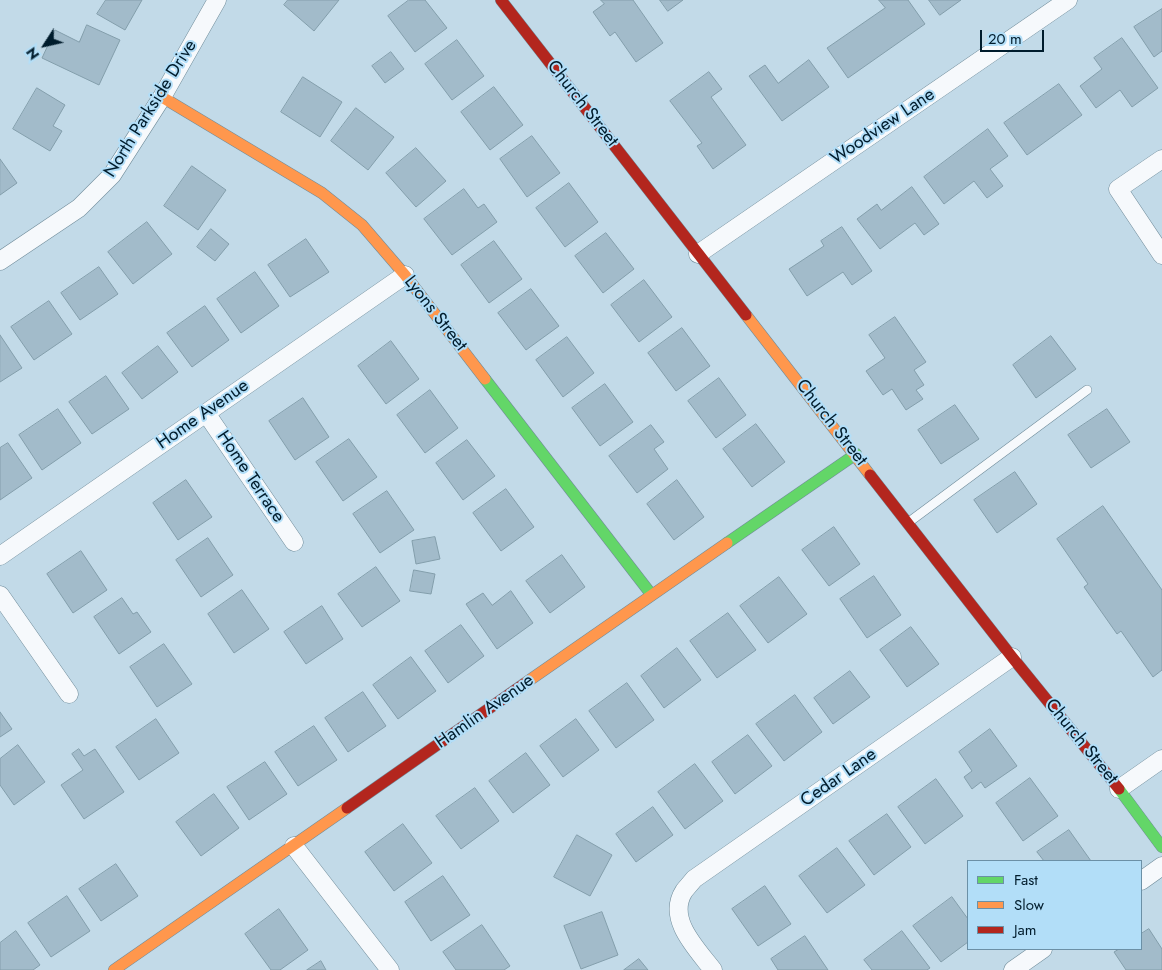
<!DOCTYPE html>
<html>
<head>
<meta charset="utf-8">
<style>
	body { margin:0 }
	#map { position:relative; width:1162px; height:970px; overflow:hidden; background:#c2dae8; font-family:Jost,sans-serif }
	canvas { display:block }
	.legend { position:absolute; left:967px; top:860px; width:175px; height:90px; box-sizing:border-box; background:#b2def8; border:1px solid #6b90a6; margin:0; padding:6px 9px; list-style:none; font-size:15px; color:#001c2c }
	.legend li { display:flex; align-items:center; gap:10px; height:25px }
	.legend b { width:25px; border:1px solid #6b90a6 }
	.north { position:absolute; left:20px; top:20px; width:50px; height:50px; -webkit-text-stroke:4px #b2def8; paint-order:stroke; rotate:235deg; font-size:14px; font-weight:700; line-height:20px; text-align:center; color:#001c2c }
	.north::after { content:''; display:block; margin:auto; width:18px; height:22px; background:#001c2c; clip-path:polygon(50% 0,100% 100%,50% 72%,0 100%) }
	.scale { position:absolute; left:980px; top:30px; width:64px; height:22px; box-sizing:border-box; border:2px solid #001c2c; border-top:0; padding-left:6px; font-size:15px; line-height:18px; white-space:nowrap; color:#001c2c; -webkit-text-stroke:4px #b2def8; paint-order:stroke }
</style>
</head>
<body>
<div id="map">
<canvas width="1162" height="970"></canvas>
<ul class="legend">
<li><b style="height:6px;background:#63d668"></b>Fast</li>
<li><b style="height:6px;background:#ff974d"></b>Slow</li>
<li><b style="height:6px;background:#b3261e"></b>Jam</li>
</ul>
<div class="north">N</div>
<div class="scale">20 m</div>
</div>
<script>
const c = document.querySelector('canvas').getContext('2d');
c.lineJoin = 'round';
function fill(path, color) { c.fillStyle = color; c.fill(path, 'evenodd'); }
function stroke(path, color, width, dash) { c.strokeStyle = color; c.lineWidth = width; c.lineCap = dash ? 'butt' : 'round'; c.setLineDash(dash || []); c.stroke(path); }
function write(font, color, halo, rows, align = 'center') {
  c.font = font + ' Jost,sans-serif'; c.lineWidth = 4; c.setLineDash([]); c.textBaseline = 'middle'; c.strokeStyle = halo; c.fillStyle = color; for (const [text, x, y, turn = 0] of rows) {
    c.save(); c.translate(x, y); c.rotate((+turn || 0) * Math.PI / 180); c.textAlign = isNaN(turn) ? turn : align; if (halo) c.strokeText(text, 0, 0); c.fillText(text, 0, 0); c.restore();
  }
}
const building = new Path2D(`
	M106 0H142L125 30 97 14Z
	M288 0H339L314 31 284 5Z
	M409 0H425L447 28 415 52 388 16Z
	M601 0H633L663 43 636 62 615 32 610 36 593 12 604 4Z
	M660 0H683L668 11Z
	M879 0H908L925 24 848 78 827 48 885 8Z
	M929 0H961L940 15Z
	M1162 9V51L1154 57 1134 27Z
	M87 25 120 40 99 85 42 58 55 30 79 42Z
	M1122 38 1158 88 1132 107 1120 90 1096 108 1080 86 1102 69 1094 58Z
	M457 40 484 76 452 100 425 64Z
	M391 52 404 69 385 83 372 66Z
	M809 60 829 87 782 121 749 76 765 65 778 83Z
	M709 72 722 89 711 97 746 145 713 169 697 146 702 143 670 101Z
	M303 77 342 102 320 137 281 112Z
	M1059 84 1082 115 1027 155 1004 123Z
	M494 87 523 125 490 150 461 112Z
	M37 88 65 105 53 126 62 131 50 151 13 129Z
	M356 108 394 137 368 170 331 141Z
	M988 129 1008 156 990 169 1003 186 987 198 974 181 944 204 924 177Z
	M532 136 560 173 527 197 500 159Z
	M416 148 446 181 416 207 386 173Z
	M0 159 17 183 0 195Z
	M192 166 226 190 198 230 164 206Z
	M569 183 598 222 565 247 536 208Z
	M912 187 939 224 924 235 915 223 880 249 857 219 877 204 881 210Z
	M464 189 478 208 484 204 497 222 452 255 424 219Z
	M147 222 172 254 133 284 108 252Z
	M842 227 872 271 852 285 843 272 807 296 789 269 824 246 821 241Z
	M211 229 229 244 215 261 197 247Z
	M606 233 634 269 603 293 575 256Z
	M306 239 329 272 290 297 268 265Z
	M494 241 522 279 489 303 461 265Z
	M99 267 118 294 80 320 61 293Z
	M255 272 279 306 241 333 217 299Z
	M644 280 672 317 639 342 611 305Z
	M531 289 559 326 526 350 498 313Z
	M49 301 72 334 34 360 11 327Z
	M205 306 229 340 192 367 167 333Z
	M895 317 926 362 914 370 924 385 916 390 923 399 906 410 892 389 883 395 866 371 885 358 869 335Z
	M682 328 710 366 676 391 648 353Z
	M0 335 22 368 0 382Z
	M1051 336 1076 369 1036 398 1013 365Z
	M567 337 594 373 563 397 536 360Z
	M391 341 419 379 386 404 358 366Z
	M158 346 178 372 142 399 122 373Z
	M106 376 129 409 92 434 69 402Z
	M719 378 746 415 716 438 688 401Z
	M605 384 633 422 600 446 572 408Z
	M430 390 458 428 425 453 397 415Z
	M303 398 329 437 295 460 269 421Z
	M955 405 979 439 941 464 918 430Z
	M58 409 81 443 42 470 19 435Z
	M1107 409 1130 442 1091 468 1068 435Z
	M756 424 785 462 752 487 723 449Z
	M651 425 664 442 654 449 668 469 637 493 609 456Z
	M349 439 377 477 343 501 316 462Z
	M467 440 495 476 463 500 436 463Z
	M8 443 32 478 0 500V448Z
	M1015 472 1037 504 997 533 974 500Z
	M186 480 212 517 178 540 153 503Z
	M677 480 704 517 674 540 647 504Z
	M506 489 534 527 501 551 473 513Z
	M387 491 414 530 380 553 353 514Z
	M1103 506 1162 590V670L1153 677 1121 631 1117 634 1084 587 1088 584 1057 539Z
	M834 527 860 564 829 586 802 550Z
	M435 537 440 559 416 564 412 541Z
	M208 538 233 575 201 597 176 560Z
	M81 551 107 590 73 613 47 574Z
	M562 555 585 587 550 613 526 581Z
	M376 567 400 601 362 627 338 594Z
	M414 570 435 574 431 594 410 591Z
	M874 576 901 615 867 638 840 599Z
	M779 577 807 614 768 643 740 606Z
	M242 590 269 629 234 653 208 614Z
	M511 591 533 623 497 649 466 604 483 593 492 605Z
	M122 598 133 614 137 612 151 632 119 654 94 617Z
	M322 606 343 639 306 664 284 632Z
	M728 613 756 650 717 678 690 641Z
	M461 625 484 656 448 683 425 651Z
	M911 627 939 664 907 687 880 650Z
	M164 644 192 684 157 707 130 667Z
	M677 648 701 680 664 708 641 676Z
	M411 657 436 691 398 719 373 685Z
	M850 671 870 697 833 724 814 698Z
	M627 683 654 720 616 748 589 711Z
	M363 692 386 726 348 752 325 718Z
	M795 695 822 732 784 761 756 724Z
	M0 712 12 729 0 737Z
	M156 719 179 753 139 780 116 747Z
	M576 719 599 750 563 777 540 746Z
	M314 726 337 760 298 786 275 752Z
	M990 729 1017 766 985 788 981 782 972 789 964 777 972 771 959 752Z
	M748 735 772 766 735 794 712 762Z
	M18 745 45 782 14 805 0 785V759Z
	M79 749 84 756 95 749 124 792 84 819 61 785 83 770 72 754Z
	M526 753 550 785 513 813 489 781Z
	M265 762 287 794 249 820 227 787Z
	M695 764 723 801 685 829 658 792Z
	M1030 778 1058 816 1023 841 996 803Z
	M936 779 963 816 925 844 898 807Z
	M475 788 499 821 461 849 436 816Z
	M214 794 239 828 201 856 176 822Z
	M653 807 673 835 636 862 616 834Z
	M887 814 911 847 874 875 849 841Z
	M403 824 432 863 394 891 365 852Z
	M1069 830 1091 861H1044L1037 852Z
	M577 835 612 855 590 896 554 877Z
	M837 848 865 885 827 913 799 876Z
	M116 864 138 896 101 921 79 889Z
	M443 876 470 915 431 941 405 902Z
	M765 886 791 924 758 946 732 909Z
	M67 896 90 931 51 957 28 923Z
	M952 897 968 919V942L941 962 913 926Z
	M279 909 308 950 280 970H271L245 934Z
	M602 912 618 955 581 969 564 926Z
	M482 925 510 966 504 970H456L443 952Z
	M1149 929 1162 949V970H1126L1114 952 1119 949H1141V934Z
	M16 931 40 965 33 970H0V943Z
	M902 931 930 968 927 970H872L864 960Z
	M805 936 828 970H778L771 959Z
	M639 959 648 970H624Z
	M321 961 326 970H307Z`);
const lane = new Path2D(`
	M909 522 1087 390`);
const street = new Path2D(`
	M1162 159 1118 189 1162 255
	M698 254 1068 0
	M0 261 79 208 112 175 162 97 217 0
	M206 413 294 542
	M0 556 405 275
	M0 595 69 694
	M1119 789 1162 759
	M294 846 390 970
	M1141 881 1162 866
	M713 970C697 949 666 919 684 891 687 887 691 883 694 879L1012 657
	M1013 970 1043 949`);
const fast = new Path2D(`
	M485 379 651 594
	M727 543 856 454
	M1119 789 1162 847`);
const slow = new Path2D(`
	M162 97 322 193 362 225 405 275 485 379
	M746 315 870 475
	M524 684 727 543
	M114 970 347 808`);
const jam = new Path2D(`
	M501 0 746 315
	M870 475 1012 657 1119 789
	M347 808 524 684`);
const streetNames = [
	["Church Street",582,104,52],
	["North Parkside Drive",151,109,-58],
	["Woodview Lane",883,127,-34],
	["Lyons Street",435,314,52],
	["Home Avenue",203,415,-35],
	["Church Street",831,423,52],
	["Home Terrace",250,477,56],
	["Hamlin Avenue",485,712,-35],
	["Church Street",1081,742,51],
	["Cedar Lane",839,778,-35]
];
fill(building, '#a2bbca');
stroke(building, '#839eab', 1);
stroke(lane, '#708c9a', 10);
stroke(street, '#708c9a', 19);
stroke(fast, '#708c9a', 12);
stroke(slow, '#708c9a', 12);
stroke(jam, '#708c9a', 12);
stroke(lane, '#f6f9fc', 9);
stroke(street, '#f6f9fc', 18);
stroke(fast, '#63d668', 11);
stroke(slow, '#ff974d', 11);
stroke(jam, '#b3261e', 11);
write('18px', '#001c2c', '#b2def8', streetNames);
</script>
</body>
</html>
